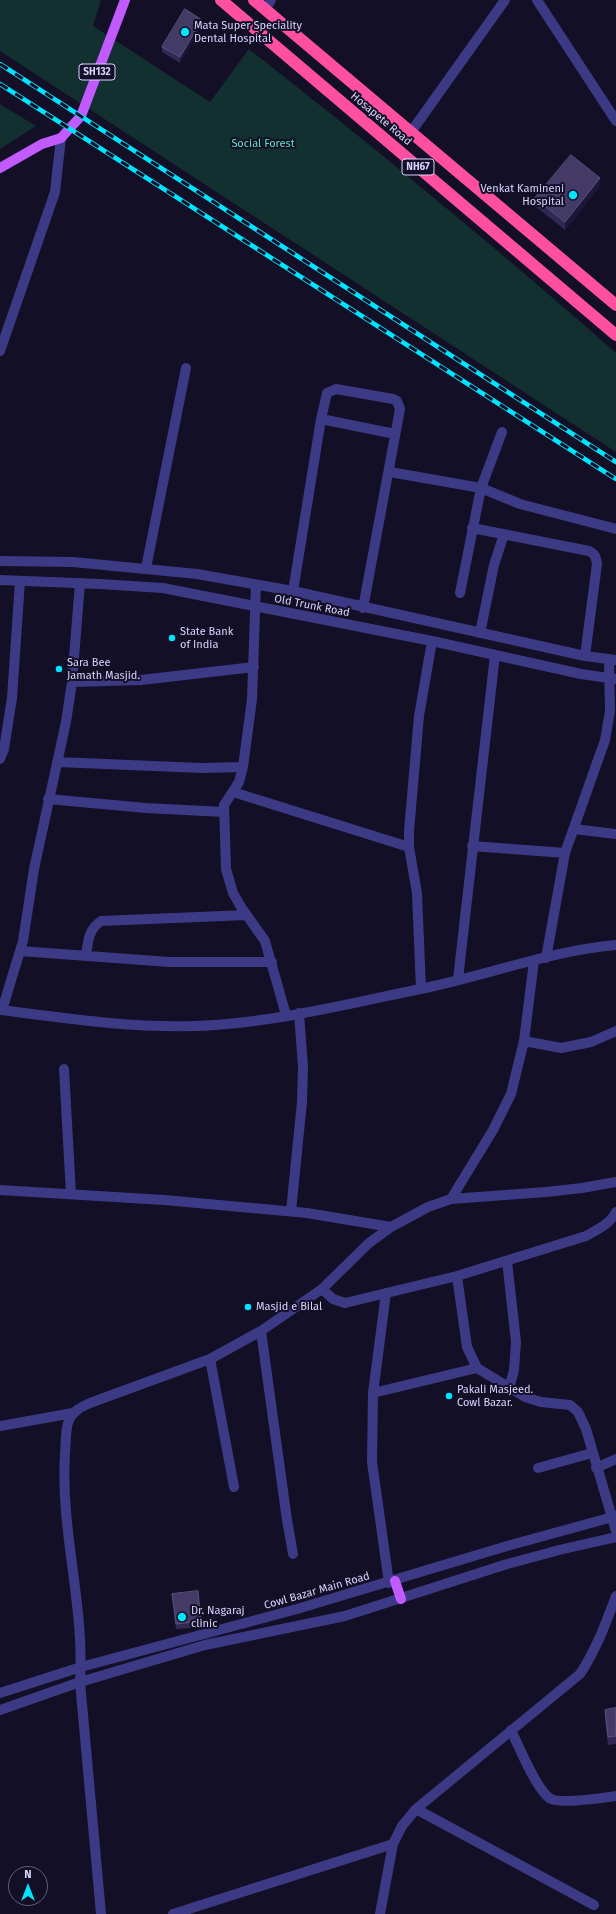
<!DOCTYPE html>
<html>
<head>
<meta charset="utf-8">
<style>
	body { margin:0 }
	#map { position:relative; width:616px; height:1914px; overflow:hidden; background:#130f26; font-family:"Fira Sans",sans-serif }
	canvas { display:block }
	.north { position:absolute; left:8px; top:1866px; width:40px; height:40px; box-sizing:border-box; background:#130f26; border:1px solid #625e7d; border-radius:50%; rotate:0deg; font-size:11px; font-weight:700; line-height:16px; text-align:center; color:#d9d4ff }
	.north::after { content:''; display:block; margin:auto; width:14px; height:18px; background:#00e5ff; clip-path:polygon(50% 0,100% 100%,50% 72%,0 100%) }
</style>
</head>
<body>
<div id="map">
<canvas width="616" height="1914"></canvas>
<div class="north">N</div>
</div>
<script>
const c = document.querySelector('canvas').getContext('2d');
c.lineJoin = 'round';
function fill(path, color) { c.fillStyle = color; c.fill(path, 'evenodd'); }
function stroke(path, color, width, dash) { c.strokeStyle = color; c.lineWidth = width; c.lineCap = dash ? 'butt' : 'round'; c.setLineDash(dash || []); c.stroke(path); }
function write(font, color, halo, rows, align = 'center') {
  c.font = font + ' "Fira Sans",sans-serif'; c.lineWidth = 4; c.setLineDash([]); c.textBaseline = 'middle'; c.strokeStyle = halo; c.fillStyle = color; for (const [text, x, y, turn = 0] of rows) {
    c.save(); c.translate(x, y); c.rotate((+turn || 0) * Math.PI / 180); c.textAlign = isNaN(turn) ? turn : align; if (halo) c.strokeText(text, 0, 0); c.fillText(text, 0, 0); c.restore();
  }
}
const green = new Path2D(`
	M0 0H101L93 26 210 102 249 49C374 147 497 248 616 353V452L0 51Z
	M0 104 36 126 0 149Z`);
const minor = new Path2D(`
	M537 0 616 121
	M265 10 271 0
	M411 132 505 0
	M0 351 55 192 61 138
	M321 419 395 434
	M390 472 481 488 520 504 616 529
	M472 528 589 551C595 554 596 557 597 564L585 656
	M0 561 73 562 197 574 293 591 585 656 616 660
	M146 568 186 368
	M0 580 100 584 163 588 432 641 581 674 616 679
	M256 585 252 699 243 767 239 782 224 805 226 869 233 893 241 907 265 941 286 1015
	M293 591 321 419 327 393 336 389 393 399 397 401 400 409 363 608
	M460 593 481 488 502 432
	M480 633 494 565 504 534
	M72 682 141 680 254 667
	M0 759 4 749 12 698 20 581
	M57 762 201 768 243 767
	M233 792 409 847
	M48 799 146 808 224 812
	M574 829 616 834
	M472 846 565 853
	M20 951 169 962H272
	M86 956C88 942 88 930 101 921L247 915
	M546 958 565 853 605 740 610 711 609 660
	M458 979 495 655
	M421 989 417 893 409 847V831L419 716 432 641
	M0 1010C64 1018 129 1028 194 1026 268 1024 348 1004 420 989 485 976 549 951 616 945
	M2 1010 23 941 34 869 66 722 72 682 80 583
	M524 1041 561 1048 591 1042 616 1031
	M64 1069 71 1194
	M0 1190 164 1200 307 1213 391 1227
	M451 1199 493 1130 511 1094 524 1041 534 961
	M291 1211 302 1102 303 1067 299 1013
	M507 1261 516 1342 514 1370 509 1389
	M457 1276 467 1347 477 1368 525 1397 541 1402 570 1405 578 1412 586 1429 616 1531
	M322 1289 333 1299 345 1303 457 1276 586 1236C597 1230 610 1224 616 1212
	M386 1293 373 1393 372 1462 389 1583
	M261 1331 287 1520 293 1554
	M210 1359 234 1487
	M373 1393 477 1368
	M0 1426 73 1413
	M538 1468 592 1453
	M596 1468 616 1459
	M0 1693 81 1667 297 1609 507 1546 616 1516
	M0 1710 80 1682 205 1645 345 1616 504 1565 559 1550 616 1537
	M511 1730C518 1745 538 1793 551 1799 563 1804 602 1798 616 1796
	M416 1809 594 1905
	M101 1914 80 1682C85 1606 60 1530 65 1454 66 1443 65 1430 69 1420 73 1411 81 1407 90 1403L210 1359 261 1331 322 1289 369 1243 391 1227 428 1207 451 1199 546 1192 582 1188 616 1182
	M173 1914 393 1844
	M380 1914 393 1844 402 1826 416 1809 580 1674C596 1650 606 1623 616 1596`);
const major = new Path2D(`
	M0 168 42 144 61 138 81 116 125 0
	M395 1581 401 1599`);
const highway = new Path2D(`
	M221 0 616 335
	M254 0 616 305`);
const rail = new Path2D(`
	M0 64 616 462
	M0 84 616 479`);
const wall = new Path2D(`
	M202 25 180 63 162 52V47Z
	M600 186 565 230 535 206V198Z
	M172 1594 201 1621V1627L176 1629Z
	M616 1708V1744L608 1745 605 1718V1710Z`);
const shadedWall = new Path2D(`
	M202 20V25L180 63V57Z
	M600 178V186L565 230V222Z`);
const building = new Path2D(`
	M185 9 202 20 180 57 162 47Z
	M571 155 600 178 565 222 535 198Z
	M198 1591 201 1621 176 1624 172 1594Z
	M616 1708V1736L608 1737 605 1710Z`);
const markers = [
	[185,32,5,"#00e5ff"],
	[573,195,5,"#00e5ff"],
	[172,638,4,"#00e5ff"],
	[59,669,4,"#00e5ff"],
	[248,1307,4,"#00e5ff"],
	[449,1396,4,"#00e5ff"],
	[182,1617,5,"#00e5ff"]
];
const shields = [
	[97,72,36],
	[418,167,32]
];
const shieldNames = [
	["SH132",97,72],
	["NH67",418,167]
];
const poiNames = [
	["Mata Super Speciality",194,26],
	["Dental Hospital",194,39],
	["Venkat Kamineni",564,189,"right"],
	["Hospital",564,202,"right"],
	["State Bank",180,632],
	["of India",180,645],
	["Sara Bee",67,663],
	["Jamath Masjid.",67,676],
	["Masjid e Bilal",256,1307],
	["Pakali Masjeed.",457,1390],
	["Cowl Bazar.",457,1403],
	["Dr. Nagaraj",191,1611],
	["clinic",191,1624]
];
const streetNames = [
	["Hosapete Road",381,119,40],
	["Old Trunk Road",312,606,11],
	["Cowl Bazar Main Road",317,1591,-16]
];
const parkNames = [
	["Social Forest",263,144]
];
fill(green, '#12302f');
stroke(minor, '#3d3a85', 10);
stroke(major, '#c25bff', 10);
stroke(highway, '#ff4fa3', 12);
stroke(rail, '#00e5ff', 4.5);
stroke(rail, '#130f26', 3, [9]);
fill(wall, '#312854');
fill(shadedWall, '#1d163a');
fill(building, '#433a66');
stroke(building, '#5a527e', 1);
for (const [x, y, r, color] of markers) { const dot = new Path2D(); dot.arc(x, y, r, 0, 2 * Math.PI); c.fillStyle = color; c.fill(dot); stroke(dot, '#130f26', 1.5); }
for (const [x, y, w] of shields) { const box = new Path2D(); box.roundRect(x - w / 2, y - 8, w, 16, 3); c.fillStyle = '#130f26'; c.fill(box); stroke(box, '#d9d4ff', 1); }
write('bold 10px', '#d9d4ff', null, shieldNames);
write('11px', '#d9d4ff', '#130f26', poiNames, 'left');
write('11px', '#d9d4ff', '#130f26', streetNames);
write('11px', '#5fe0c0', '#130f26', parkNames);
</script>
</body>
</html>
